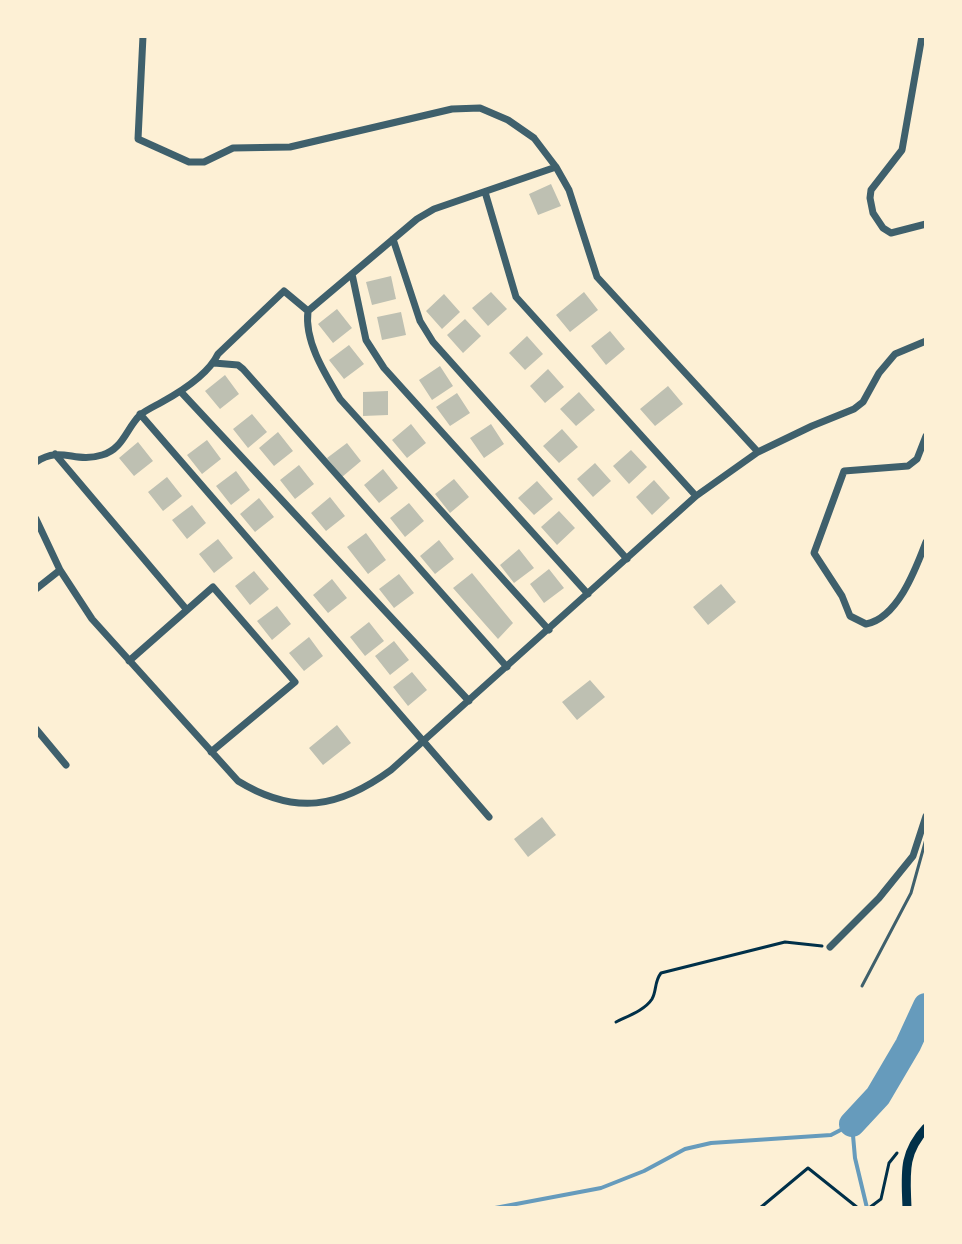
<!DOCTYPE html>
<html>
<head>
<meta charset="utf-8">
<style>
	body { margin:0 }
	#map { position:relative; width:962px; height:1244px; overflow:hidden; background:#fdf0d5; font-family:"Fira Sans",sans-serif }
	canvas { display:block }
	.frame { position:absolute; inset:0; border:38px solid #fdf0d5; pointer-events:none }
</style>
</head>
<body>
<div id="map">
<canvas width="962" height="1244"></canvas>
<div class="frame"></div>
</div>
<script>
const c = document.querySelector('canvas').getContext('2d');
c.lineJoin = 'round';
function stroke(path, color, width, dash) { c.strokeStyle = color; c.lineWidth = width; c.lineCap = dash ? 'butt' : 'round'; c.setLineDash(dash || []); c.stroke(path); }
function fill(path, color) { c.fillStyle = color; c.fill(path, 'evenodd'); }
const stream = new Path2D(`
	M495 1208 601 1188 644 1171 685 1149 711 1143 831 1135 852 1124 855 1158 867 1208`);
const river = new Path2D(`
	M852 1124 878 1096 908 1045 926 1006`);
const building = new Path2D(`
	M551 184 561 206 538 215 529 194Z
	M391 276 396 299 372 305 366 282Z
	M491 292 507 309 488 326 472 308Z
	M584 292 598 310 570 332 556 315Z
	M444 294 460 312 442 329 426 311Z
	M337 309 352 328 333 343 318 324Z
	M401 312 406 335 382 340 377 317Z
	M465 319 481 336 463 353 447 335Z
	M610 331 625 349 606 365 591 346Z
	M527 336 543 354 525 370 509 353Z
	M349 345 364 364 344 379 329 360Z
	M440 366 453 386 432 400 419 380Z
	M548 369 564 387 545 403 530 386Z
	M225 375 239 394 220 409 205 391Z
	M668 386 683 404 655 426 640 409Z
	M388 391V415L363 416V392Z
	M579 392 595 410 576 426 560 409Z
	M457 393 470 413 450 426 436 407Z
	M252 414 267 432 248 448 233 429Z
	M411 424 426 443 407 458 392 440Z
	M491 424 504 444 484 458 470 438Z
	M562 429 578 447 559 463 543 446Z
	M278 432 293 451 274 466 259 448Z
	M207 440 221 459 202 474 187 455Z
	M138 442 153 461 134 476 119 458Z
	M347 443 361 461 342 477 327 458Z
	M631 450 647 467 629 484 613 466Z
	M595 463 611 481 593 497 577 479Z
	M299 465 314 484 295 499 280 480Z
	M383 469 398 488 379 503 364 485Z
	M236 471 250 490 231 505 216 486Z
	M167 477 182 496 163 511 148 492Z
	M454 479 469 497 450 513 435 494Z
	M654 480 670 498 652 515 636 497Z
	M537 481 553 499 534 515 518 498Z
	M330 497 345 516 326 531 311 513Z
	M259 498 274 517 255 532 240 514Z
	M409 503 424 521 405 537 390 518Z
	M192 505 206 523 187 539 172 520Z
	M559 511 575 528 557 545 541 527Z
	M366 533 386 560 368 574 347 547Z
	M218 539 233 558 214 573 199 554Z
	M439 540 454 559 435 574 420 556Z
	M519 549 534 568 514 583 500 565Z
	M549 569 564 588 544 603 530 584Z
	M254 571 269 589 250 605 235 586Z
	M472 573 513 623 498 639 453 588Z
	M399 574 414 593 394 608 379 589Z
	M332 579 347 598 328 613 313 595Z
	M721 584 736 602 708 625 693 607Z
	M277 606 291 624 272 640 257 621Z
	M369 622 384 641 365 656 350 637Z
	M309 637 323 656 304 671 289 653Z
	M394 641 409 660 390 675 375 656Z
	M412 672 427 690 408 706 393 687Z
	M590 680 605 697 577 720 562 702Z
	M337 725 351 743 323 765 309 748Z
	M542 817 556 835 528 857 514 839Z`);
const path = new Path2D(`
	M616 1022C628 1016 645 1010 652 999 657 990 654 982 661 973L785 942 822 946
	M760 1208 808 1168 858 1208
	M869 1208 881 1199 889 1163 897 1153`);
const service = new Path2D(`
	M862 986 911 893 926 839`);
const minor = new Path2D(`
	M143 36 138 139 189 162H204L233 148 290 147 452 109 480 108 508 120 534 138 556 167 569 190 597 277 758 452
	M922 36 902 150 871 190 870 198 873 213 883 228 891 233 926 224
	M485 192 516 297 696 496
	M393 239 420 321 433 342 627 559
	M352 274 366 340 384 368 588 594
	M308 311C304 341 325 374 340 399L549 630
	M214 363 238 365 243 369 507 667
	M181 392 469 701
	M140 414 489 817
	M926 436 917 459 908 466 844 471 814 553 842 596 850 616 866 624C898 618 916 568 926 542
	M55 454 187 610
	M36 462C62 445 74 464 102 455 123 449 126 429 140 415 146 410 155 406 162 402 182 391 208 375 218 354L284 291 308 311 417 219 434 209 556 167
	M36 519 60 570 92 619 238 781C295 816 339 808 391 770L696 496 758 452 812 426 854 409 863 402 879 373 895 354 926 341
	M36 589 60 570
	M129 661 213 587 295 682 211 752
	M36 729 66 765
	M830 947 879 898 913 856 926 816`);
const secondary = new Path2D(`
	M907 1208C906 1175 902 1154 926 1128`);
stroke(stream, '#669bbc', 4);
stroke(river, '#669bbc', 26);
fill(building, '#bec0b2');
stroke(path, '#003049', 3);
stroke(service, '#3f606c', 3);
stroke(minor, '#3f606c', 7);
stroke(secondary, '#003049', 9);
</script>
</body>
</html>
